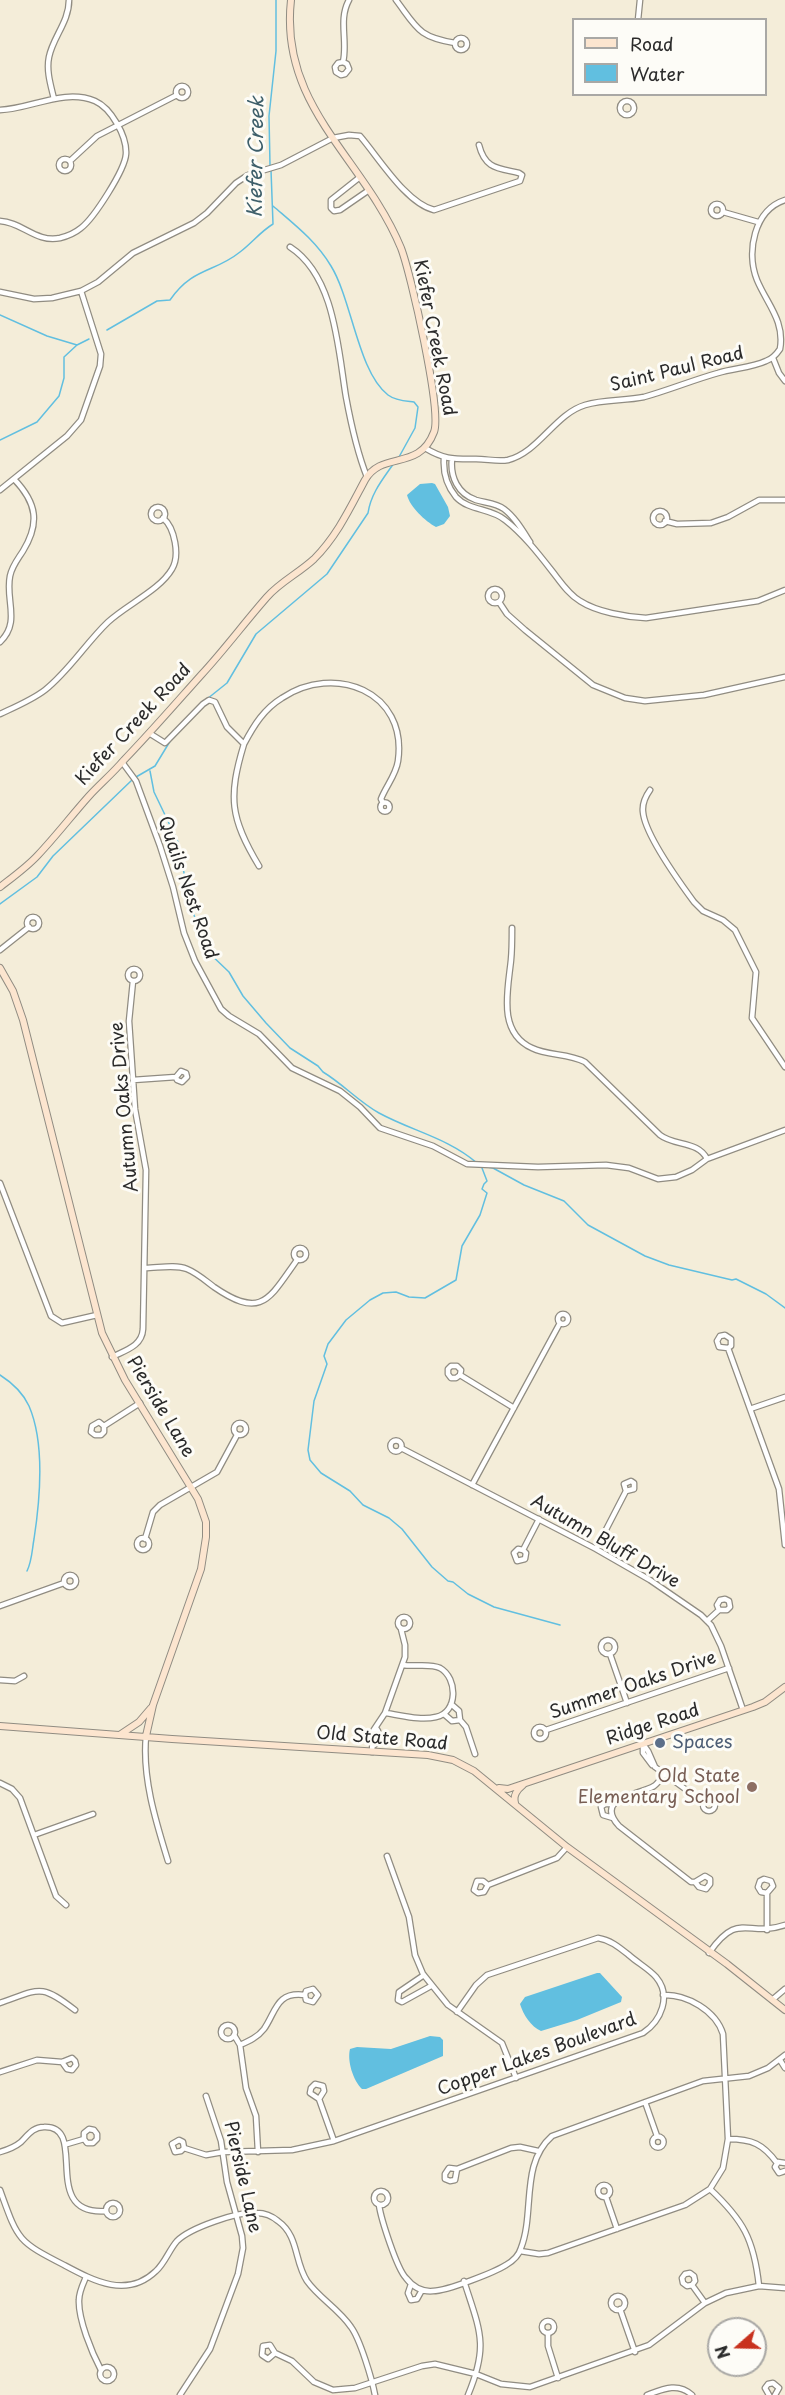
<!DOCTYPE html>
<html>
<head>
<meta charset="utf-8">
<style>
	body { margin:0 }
	#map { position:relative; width:785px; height:2395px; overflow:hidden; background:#f4edd9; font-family:"Playpen Sans",sans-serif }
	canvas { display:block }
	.legend { position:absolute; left:572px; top:18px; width:195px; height:78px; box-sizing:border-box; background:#fdfcf7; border:2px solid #a9a8a5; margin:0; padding:8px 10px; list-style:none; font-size:18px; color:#2b2b2b }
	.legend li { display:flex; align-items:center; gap:12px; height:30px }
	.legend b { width:30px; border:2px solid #a9a8a5 }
	.north { position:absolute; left:707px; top:2317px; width:60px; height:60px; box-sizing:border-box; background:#fdfcf7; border:2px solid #a9a8a5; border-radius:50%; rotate:250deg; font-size:16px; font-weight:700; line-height:24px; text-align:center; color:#2b2b2b }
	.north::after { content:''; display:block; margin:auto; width:21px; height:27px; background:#c8321e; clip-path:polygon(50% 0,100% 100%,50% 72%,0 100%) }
</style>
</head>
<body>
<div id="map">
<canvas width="785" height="2395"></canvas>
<ul class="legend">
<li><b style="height:8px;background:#fce5cf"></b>Road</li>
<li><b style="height:16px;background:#61bfe0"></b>Water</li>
</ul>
<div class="north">N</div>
</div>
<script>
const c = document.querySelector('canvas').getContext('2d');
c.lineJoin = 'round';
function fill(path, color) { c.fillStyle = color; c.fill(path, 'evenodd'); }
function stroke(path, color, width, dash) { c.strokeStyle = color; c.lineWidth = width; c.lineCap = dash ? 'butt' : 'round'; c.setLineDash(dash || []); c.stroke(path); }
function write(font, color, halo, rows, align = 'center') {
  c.font = font + ' "Playpen Sans",sans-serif'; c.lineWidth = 6; c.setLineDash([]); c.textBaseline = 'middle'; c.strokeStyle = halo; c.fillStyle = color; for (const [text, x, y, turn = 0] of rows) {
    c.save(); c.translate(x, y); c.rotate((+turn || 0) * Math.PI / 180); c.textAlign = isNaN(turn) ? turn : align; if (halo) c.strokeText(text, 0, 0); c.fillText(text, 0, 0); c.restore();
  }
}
const water = new Path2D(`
	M432 483 435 484 448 507 450 516 444 524 436 527C425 521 410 507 407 495L420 484Z
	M597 1973H600L622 1997 621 2002 577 2020 541 2031C531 2027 523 2014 520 2004L525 1997Z
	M430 2036 440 2037 443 2040V2056L366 2089H362C353 2080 347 2061 350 2049L357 2047 391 2049Z`);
const stream = new Path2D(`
	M270 165 269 116 276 51V0
	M273 206C295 225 316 241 331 266 352 300 358 372 388 395 396 401 406 401 414 402L418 407 415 428 399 457
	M0 315 47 336 77 345
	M107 330 157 301 170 300C193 267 214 273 240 252 252 243 260 232 273 224L271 170
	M0 440 37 422 59 396 64 378V357L77 345 89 339
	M207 699 227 683 256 634 327 574 368 513C371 493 383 479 394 463
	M150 771 154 792 178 842 190 904 207 951 229 972 243 996 266 1023 290 1048 318 1066 323 1072C343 1084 359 1102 379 1113 412 1131 448 1138 477 1163
	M136 777 155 766 172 738
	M0 904 37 877 53 856 132 780
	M481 1166 493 1168 524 1185 564 1201 588 1225 645 1256 669 1265 732 1280 736 1279 766 1294 785 1308
	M482 1168 487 1181 484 1184 482 1189 487 1193 480 1215 462 1246 456 1280 425 1298 409 1297 396 1292 383 1293 370 1300 346 1320 328 1344 324 1356 327 1364 314 1401 308 1450 310 1460 321 1473 350 1491 363 1505 389 1518 402 1529 432 1567 448 1581 453 1582 468 1594 494 1607 560 1625
	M0 1375C11 1382 23 1393 29 1406 45 1443 40 1500 34 1539 32 1550 32 1561 27 1571`);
const street = new Path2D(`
	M396 0C417 28 418 37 455 43
	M638 20 640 0
	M455 44a6 6 0 1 1 12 0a6 6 0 1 1-12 0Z
	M343 62 347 64 349 69 345 74 341 75 336 72 335 67 338 63 343 62C348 41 338 20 349 0
	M176 92a6 6 0 1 1 12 0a6 6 0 1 1-12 0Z
	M54 99C51 86 46 71 49 57 53 37 69 22 69 0
	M620 108a7 7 0 1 1 14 0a7 7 0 1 1-14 0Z
	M0 110C31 109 64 88 95 101 111 108 127 136 126 154 125 170 94 218 81 228 75 233 68 236 60 238 36 243 22 222 0 221
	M59 165a6 6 0 1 1 12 0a6 6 0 1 1-12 0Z
	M70 161 97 136 177 95
	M360 177 331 200V208L334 211 340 210 369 190
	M711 210a6 6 0 1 1 12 0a6 6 0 1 1-12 0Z
	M723 212 758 222
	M290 247C335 276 338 349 346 397 351 424 357 452 367 477
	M0 292 34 299 52 298 81 291 98 282 133 253 194 223 207 213 236 183 248 175 281 165 333 138 349 135 360 136C379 158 406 203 434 210L520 181 522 175 519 173C498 168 485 169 479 145
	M773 358 779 373 785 381
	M425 448C445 460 454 459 476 459 487 459 498 462 508 460 539 452 555 414 585 405 604 399 625 401 644 397 669 390 693 380 718 373 734 368 751 368 766 361 772 359 776 355 780 349 785 321 767 304 757 280 746 252 754 210 785 200
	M444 458C443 472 447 486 456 497 469 511 491 508 505 520 523 534 538 553 552 571 560 581 568 594 580 601 597 612 626 617 646 618L758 601 785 590
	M452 459C450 477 458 494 476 500 486 503 496 503 504 509 515 517 523 531 530 542
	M0 490 67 436 81 420 100 366 101 354 81 291
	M151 514a7 7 0 1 1 14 0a7 7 0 1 1-14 0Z
	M653 518a7 7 0 1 1 14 0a7 7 0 1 1-14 0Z
	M665 521 677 524 711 523 728 517 759 500H785
	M488 596a7 7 0 1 1 14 0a7 7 0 1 1-14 0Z
	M499 602 507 614 525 630 593 685 625 698 645 701 704 695 785 677
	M0 642C21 622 5 600 10 576 12 566 18 559 23 551 40 523 37 503 14 479
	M0 714C15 707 32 700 45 690 69 671 86 643 108 622 126 605 160 590 172 569 180 556 175 528 163 518
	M149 733 165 743 203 704 209 700 215 702 227 727 244 744C254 725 264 709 282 698 334 663 408 691 398 761 396 775 386 786 381 799L383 803
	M244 744C228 797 230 818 259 866
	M122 762 136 781 160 846 173 887 184 933 195 961 221 1009 229 1016 259 1034 292 1068 340 1091 360 1107 380 1128 433 1146 467 1164 538 1167 606 1165 629 1168 658 1179 676 1177 692 1170 707 1159 785 1130
	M650 790C645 797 642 804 643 812 645 835 680 883 694 902L703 911 723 920 735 930 756 972 752 1018 785 1067
	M380.5 807a4.5 4.5 0 1 1 9 0a4.5 4.5 0 1 1-9 0Z
	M27 923a6 6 0 1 1 12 0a6 6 0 1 1-12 0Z
	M512 928C512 939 512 950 511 960 508 990 497 1032 532 1048 548 1056 568 1053 585 1062L660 1135C674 1146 699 1141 707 1159
	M0 950 29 927
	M128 975a6 6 0 1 1 12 0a6 6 0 1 1-12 0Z
	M133 1080 176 1077 177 1080 182 1082 187 1077 186 1073 181 1071 176 1077
	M0 1183 51 1316 62 1323 97 1315
	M294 1254a6 6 0 1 1 12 0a6 6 0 1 1-12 0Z
	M145 1268C158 1268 175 1264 187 1269 197 1273 206 1281 214 1287 262 1320 269 1299 297 1260
	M558 1319a5 5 0 1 1 10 0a5 5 0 1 1-10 0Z
	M728 1348 719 1347 717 1341 720 1336 725 1335 731 1339V1346L728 1348 779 1489 785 1545
	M112 1357C126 1350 142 1346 143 1329L146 1170 135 1109 129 1021 133 981
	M460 1375 456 1378H451L448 1374V1369L451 1366H457L461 1370 460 1375 514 1408
	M750 1409 785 1397
	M234 1429a6 6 0 1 1 12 0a6 6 0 1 1-12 0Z
	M104 1426 99 1422 92 1426 91 1432 95 1435H101L104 1432V1426L140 1403
	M390.5 1446a5.5 5.5 0 1 1 11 0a5.5 5.5 0 1 1-11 0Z
	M401 1448 596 1549 650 1580 701 1615 711 1625 721 1646 743 1710
	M472 1485 560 1323
	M137 1544a6 6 0 1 1 12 0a6 6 0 1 1-12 0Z
	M145 1539 153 1512 160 1505 217 1472 237 1435
	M596 1549 626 1491 634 1489V1483L631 1481 624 1484 626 1491
	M523 1550 526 1553 525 1559 517 1561 514 1553 518 1549 523 1550 539 1519
	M64 1581a6 6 0 1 1 12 0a6 6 0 1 1-12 0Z
	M0 1606 64 1583
	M398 1623a6 6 0 1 1 12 0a6 6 0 1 1-12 0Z
	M707 1621 719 1610H727L730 1607 729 1601 725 1599 720 1600 717 1605 719 1610
	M601 1647a7 7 0 1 1 14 0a7 7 0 1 1-14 0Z
	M610 1654 627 1703
	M0 1680 15 1681 24 1676
	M385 1713C401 1715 420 1721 436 1717 458 1713 458 1678 440 1668 430 1663 414 1667 403 1665
	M444 1714 452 1721 460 1720 459 1711 451 1704
	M460 1720 466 1727 475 1754
	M534 1733a6 6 0 1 1 12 0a6 6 0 1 1-12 0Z
	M546 1730 729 1668
	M146 1736C142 1778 156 1822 168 1861
	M643 1744 648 1751 655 1767 703 1802
	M643 1744V1753L652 1765
	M373 1746 377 1743 378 1731 376 1728
	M372 1752 373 1731 385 1713 405 1657V1645L401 1629
	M664 1775C661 1779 658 1783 654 1786 640 1795 593 1797 619 1826L691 1882H695L699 1887 706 1889 710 1884V1879L705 1876 695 1882
	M0 1783 12 1789 20 1798 56 1896 66 1905
	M703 1805a6 6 0 1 1 12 0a6 6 0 1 1-12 0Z
	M613 1818 603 1815 601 1807 605 1804H614
	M34 1835 93 1814
	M387 1856 409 1917 415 1955 423 1974 448 2005 502 2043 516 2078
	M488 1885 484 1892 478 1893 474 1890 477 1881H483L488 1885 557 1858 567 1847
	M767 1930V1893L773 1886 771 1881 764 1879 760 1881 758 1887 761 1892 767 1893
	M709 1953C739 1910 747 1938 785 1925
	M424 1975 399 1992 398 2000 402 2002 431 1986
	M772 2000 785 1989
	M0 2003C40 1989 40 1983 75 2010
	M221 2032a7 7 0 1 1 14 0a7 7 0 1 1-14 0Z
	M234 2035 240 2045 246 2088 256 2116 258 2152
	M240 2045C249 2041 258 2037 264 2029 276 2012 276 1991 305 1995L306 2000 313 2002 318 1995 313 1989 306 1991 305 1995
	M780 2060 785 2068
	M0 2072 37 2060 62 2062 72 2058 75 2061 76 2065 72 2070 67 2069 62 2062
	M319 2099 324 2091 323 2086 315 2084 311 2088 310 2093 319 2099 334 2141
	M645 2102 657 2136
	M652.5 2142a5.5 5.5 0 1 1 11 0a5.5 5.5 0 1 1-11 0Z
	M728 2139C752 2139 763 2144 777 2163
	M67 2144 84 2139 87 2143H93L97 2139V2134L94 2130 89 2129 84 2133V2139
	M184 2148 181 2151 175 2152 172 2144 179 2140 183 2142 184 2148 206 2155 223 2152 292 2150 334 2141 643 2033C661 2021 672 1996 656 1977 649 1969 638 1963 630 1956 620 1948 611 1940 598 1938L487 1975 476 1985 457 2012
	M0 2152C7 2150 15 2147 21 2142 28 2135 33 2127 44 2127 90 2125 38 2216 106 2211
	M785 2163 778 2162 775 2167 779 2173 785 2171
	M457 2169 455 2180 450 2181 445 2179V2174L449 2168 457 2169 511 2148 520 2147 538 2151
	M598 2191a6 6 0 1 1 12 0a6 6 0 1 1-12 0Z
	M710 2189C743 2220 754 2239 759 2286
	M0 2190C18 2240 17 2241 64 2265 94 2281 127 2299 156 2271 165 2263 169 2250 177 2241 190 2228 238 2211 257 2213 264 2213 272 2216 278 2221 299 2236 294 2261 307 2281 319 2298 339 2309 351 2327 360 2339 372 2379 375 2395
	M374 2198a7 7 0 1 1 14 0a7 7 0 1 1-14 0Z
	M606 2197 617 2229
	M106 2210a7 7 0 1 1 14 0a7 7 0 1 1-14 0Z
	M379 2205C381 2219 397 2269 406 2278 413 2287 422 2292 433 2291 447 2291 495 2272 506 2265 513 2261 519 2255 521 2248 535 2212 520 2164 552 2136L703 2081 749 2076 768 2068 785 2055
	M520 2251 539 2254 548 2253 685 2205 710 2189 723 2168 728 2139 723 2034C716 2011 687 1994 663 1995
	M86 2277C83 2284 79 2292 79 2300 78 2319 92 2353 101 2370
	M464 2281C480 2331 489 2345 468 2395
	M411 2284 408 2293 411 2300 417 2299 422 2290
	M692 2285 695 2281 694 2276 690 2273 685 2274 682 2278 683 2283 687 2286 692 2285 705 2303
	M611 2303a7 7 0 1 1 14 0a7 7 0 1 1-14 0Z
	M620 2309 635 2352
	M542 2327a6 6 0 1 1 12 0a6 6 0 1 1-12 0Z
	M548 2333V2346L558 2378
	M275 2353 268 2359 262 2355 263 2346 270 2345 275 2353 292 2361 314 2382 333 2390 355 2388 422 2366 435 2364 476 2374 501 2384 530 2387 649 2345 705 2303 726 2293 759 2286 785 2288
	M100 2374a7 7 0 1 1 14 0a7 7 0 1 1-14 0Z
	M180 2395 210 2349 238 2274 243 2248 242 2236 227 2182 221 2141 206 2096
	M647 2395C663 2389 678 2382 692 2395
	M769 2395 765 2388 768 2384 773 2383 779 2388 775 2395`);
const secondary = new Path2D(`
	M0 887C13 877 27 867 38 855 56 836 72 815 89 796 100 784 113 773 124 760 151 732 176 703 202 674 225 649 245 622 267 597 280 582 299 573 314 559 337 536 350 508 365 480 382 450 419 472 434 432 442 411 411 274 401 248 364 158 279 107 291 0
	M0 968 13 991 23 1020 102 1333 125 1380 198 1499 206 1522V1537L201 1569 153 1705 146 1736
	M0 1726 172 1739 428 1755 453 1760 474 1771 567 1847 727 1964 785 2010
	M121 1734 139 1722 151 1708
	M499 1788 508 1789 753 1707 765 1702 785 1687
	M515 1803C513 1795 517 1790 523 1785`);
const markers = [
	[660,1743,6,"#5c6f8a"],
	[752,1787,6,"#8d6e63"]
];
const streetNames = [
	["Kiefer Creek Road",434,338,79],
	["Saint Paul Road",677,370,-14],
	["Kiefer Creek Road",134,725,-47],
	["Quails Nest Road",187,888,71],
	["Autumn Oaks Drive",125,1107,-95],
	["Pierside Lane",160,1407,59],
	["Autumn Bluff Drive",605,1542,30],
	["Summer Oaks Drive",633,1686,-19],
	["Ridge Road",653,1725,-18],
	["Old State Road",382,1739,5],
	["Copper Lakes Boulevard",537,2055,-20],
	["Pierside Lane",242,2177,77]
];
const serviceNames = [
	["Spaces",672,1743]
];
const educationNames = [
	["Old State",740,1777],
	["Elementary School",740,1798]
];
const waterNames = [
	["Kiefer Creek",257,157,-89]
];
fill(water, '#61bfe0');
stroke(stream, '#61bfe0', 1.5);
stroke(street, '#908c82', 7);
stroke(secondary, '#908c82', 8);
stroke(street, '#fff', 4.5);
stroke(secondary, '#fce5cf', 6);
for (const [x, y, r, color] of markers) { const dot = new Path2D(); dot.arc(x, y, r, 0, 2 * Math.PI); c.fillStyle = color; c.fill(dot); stroke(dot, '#fdfcf7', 2); }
write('18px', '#2b2b2b', '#fdfcf7', streetNames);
write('18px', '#4e5e75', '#fdfcf7', serviceNames, 'left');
write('18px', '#785e54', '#fdfcf7', educationNames, 'right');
write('italic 20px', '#3e5f6a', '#fdfcf7', waterNames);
</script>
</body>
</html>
